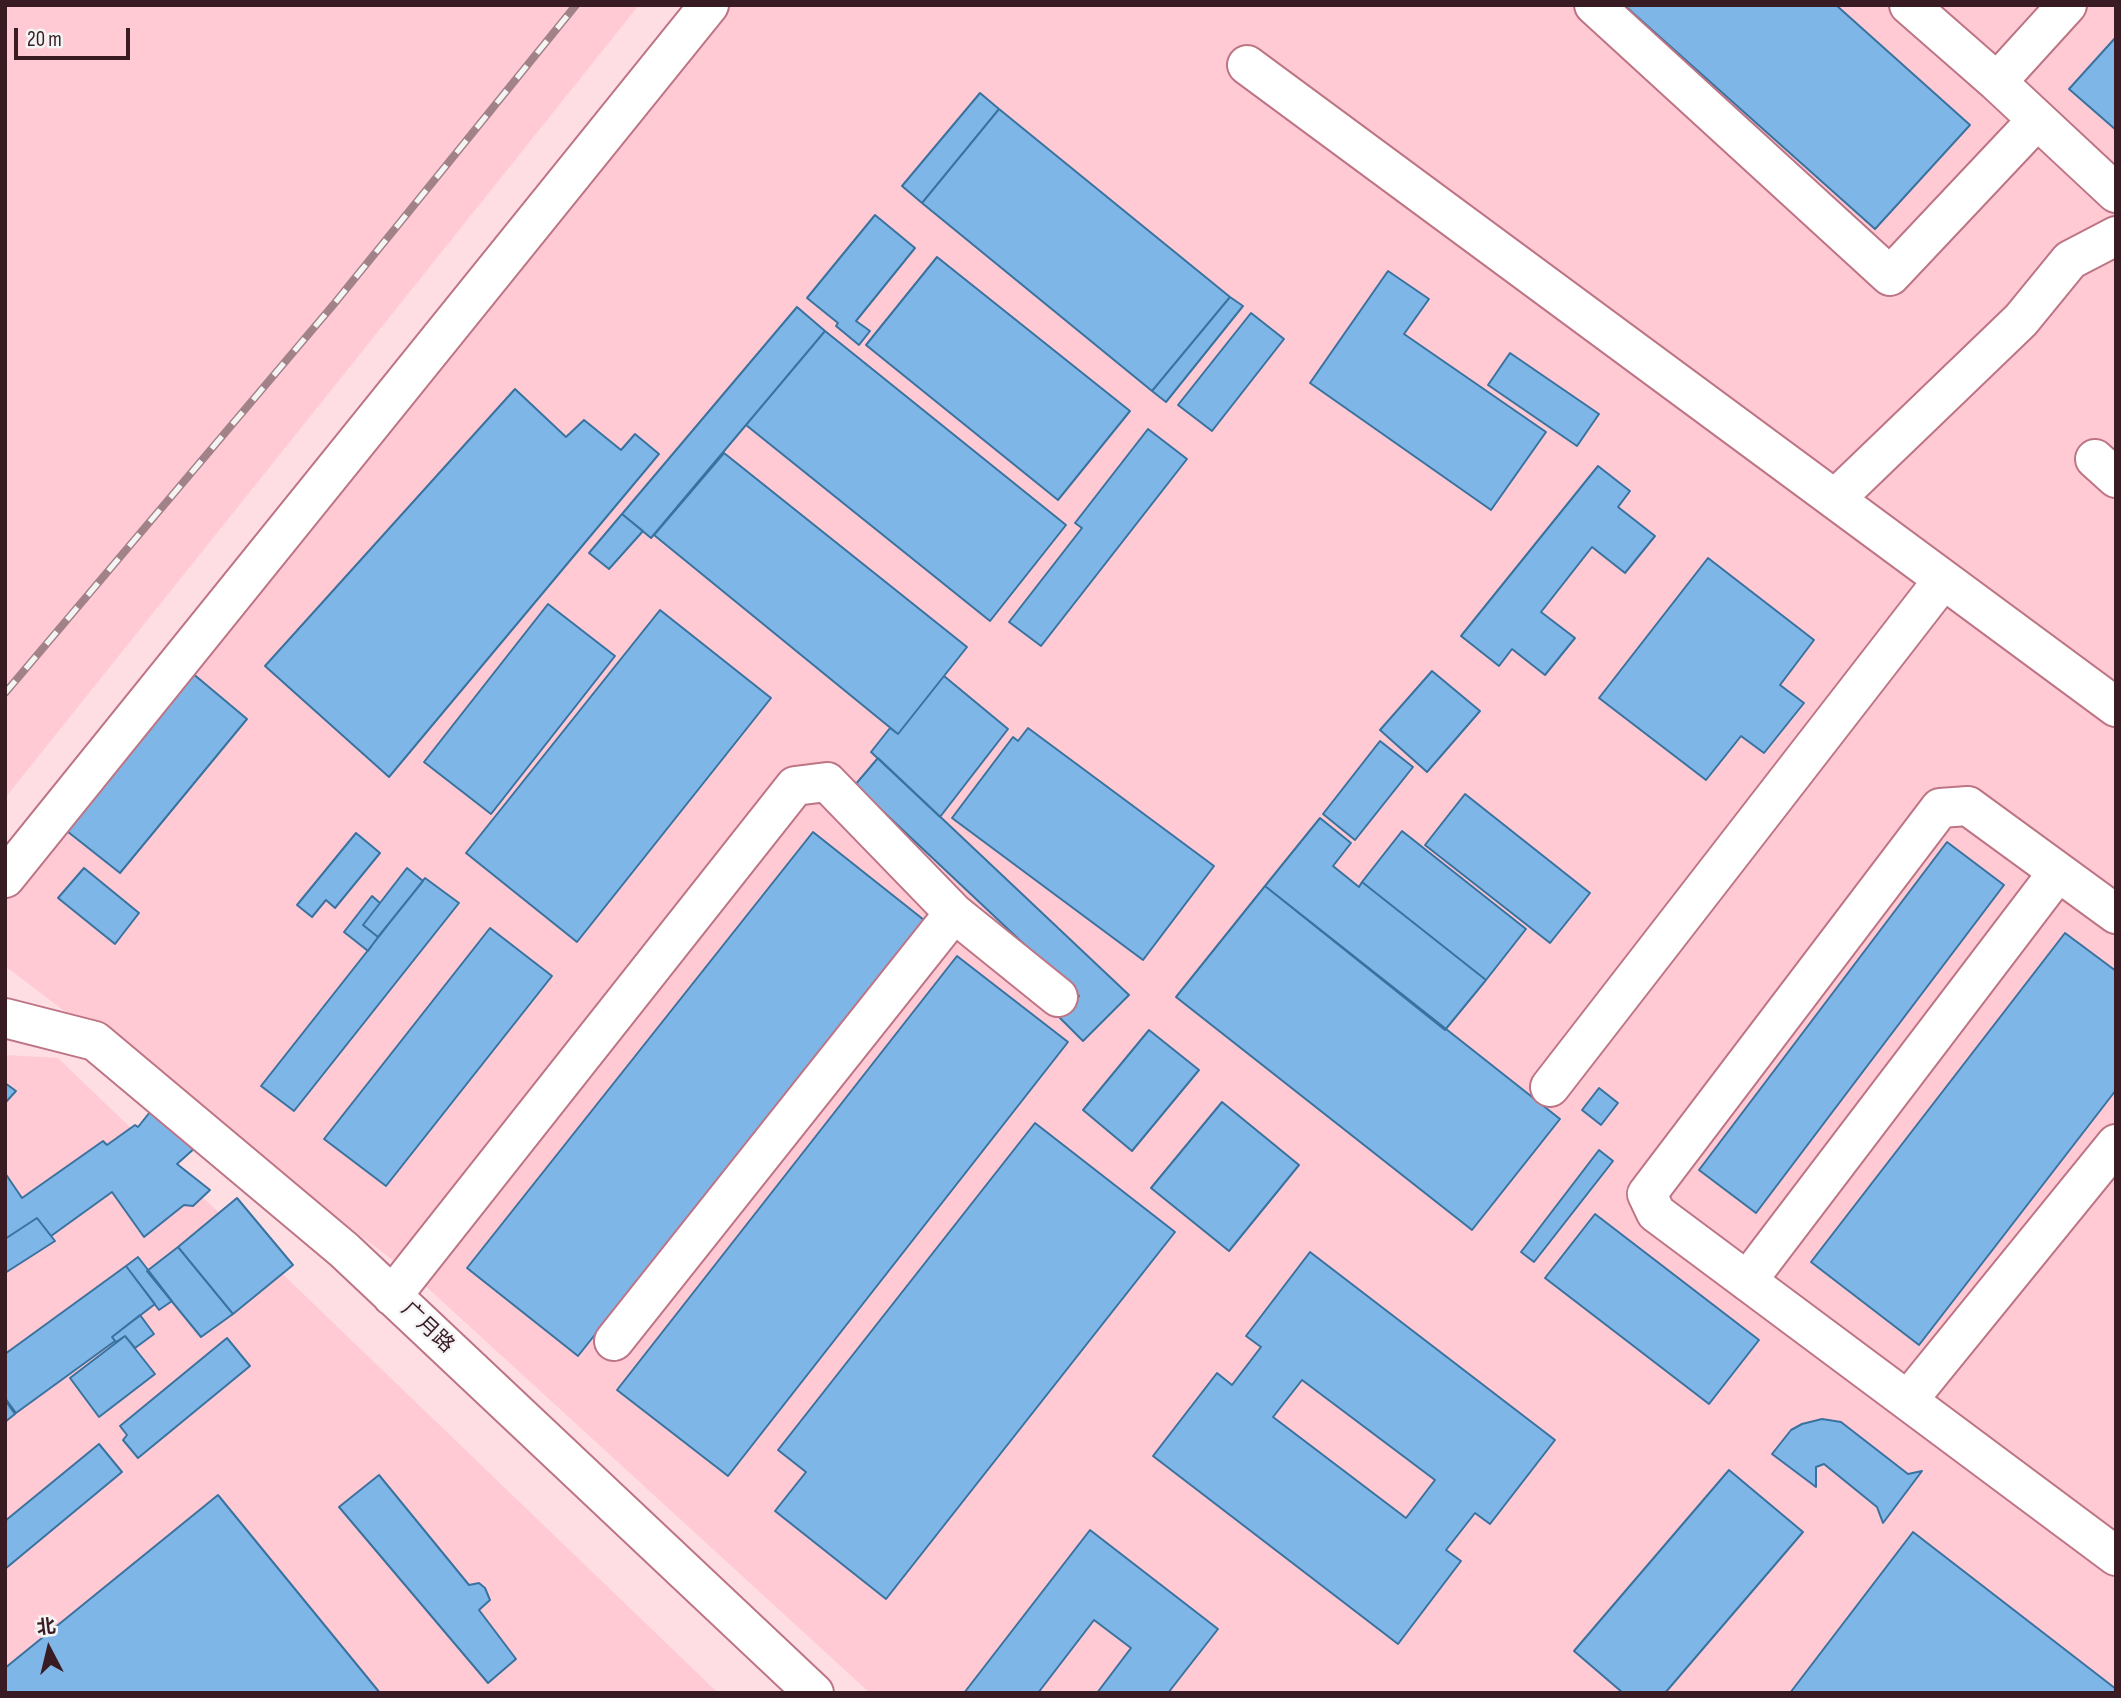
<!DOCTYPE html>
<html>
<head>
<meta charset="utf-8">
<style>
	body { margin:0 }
	#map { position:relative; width:2121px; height:1698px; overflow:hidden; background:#fedde3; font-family:"Sofia Sans Condensed","Noto Sans SC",sans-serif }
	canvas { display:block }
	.frame { position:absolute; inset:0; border:7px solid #391c23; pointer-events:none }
	.north { position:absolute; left:14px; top:1614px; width:70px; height:70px; -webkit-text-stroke:5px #f4f4f4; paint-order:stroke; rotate:353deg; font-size:19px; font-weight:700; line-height:28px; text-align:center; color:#391c23 }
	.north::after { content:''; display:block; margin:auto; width:24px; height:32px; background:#391c23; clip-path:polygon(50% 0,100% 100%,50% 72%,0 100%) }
	.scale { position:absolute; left:14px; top:28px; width:116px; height:32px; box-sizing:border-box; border:4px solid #391c23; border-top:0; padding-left:9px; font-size:21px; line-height:24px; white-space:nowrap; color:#391c23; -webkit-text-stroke:5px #f4f4f4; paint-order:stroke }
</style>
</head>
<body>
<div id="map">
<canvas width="2121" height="1698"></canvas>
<div class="frame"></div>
<div class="north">北</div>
<div class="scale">20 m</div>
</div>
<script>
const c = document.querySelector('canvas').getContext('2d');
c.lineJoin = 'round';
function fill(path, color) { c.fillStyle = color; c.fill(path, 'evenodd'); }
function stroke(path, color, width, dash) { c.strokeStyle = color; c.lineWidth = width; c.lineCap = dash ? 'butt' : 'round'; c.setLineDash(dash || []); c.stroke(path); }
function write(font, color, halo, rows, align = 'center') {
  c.font = font + ' "Sofia Sans Condensed","Noto Sans SC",sans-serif'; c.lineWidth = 5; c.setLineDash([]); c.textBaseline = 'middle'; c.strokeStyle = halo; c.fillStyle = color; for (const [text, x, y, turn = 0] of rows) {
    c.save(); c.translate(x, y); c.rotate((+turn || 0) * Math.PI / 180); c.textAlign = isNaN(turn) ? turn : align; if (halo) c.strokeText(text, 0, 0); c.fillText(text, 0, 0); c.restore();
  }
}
const built = new Path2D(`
	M5 5H639L5 798Z
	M711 5H2116V1693H870L419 1280 5 966V887Z
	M5 1055 58 1058 718 1693H5Z`);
const building = new Path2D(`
	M1624 5H1836L1970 125 1875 229Z
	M2116 37V130L2069 89Z
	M980 93 999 109 922 203 902 186Z
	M999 109 1230 297 1152 391 922 203Z
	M875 215 915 248 856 321 870 331 859 345 836 326 838 323 807 298Z
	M937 257 1130 411 1058 500 866 345Z
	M1388 271 1429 299 1404 334 1546 432 1491 510 1310 383Z
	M1230 297 1243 306 1166 402 1152 391Z
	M797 307 825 331 651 538 622 514Z
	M1251 313 1284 339 1212 431 1178 405Z
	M825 331 1066 525 990 621 746 425Z
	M1510 353 1599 414 1577 446 1488 385Z
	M515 389 566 437 584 420 621 450 635 434 659 454 389 777 265 666Z
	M1148 429 1187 459 1041 646 1009 622 1082 528 1075 523Z
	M724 453 967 647 898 734 654 535Z
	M1598 466 1630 491 1618 507 1655 536 1625 573 1592 547 1541 612 1575 638 1545 675 1512 649 1499 666 1461 636Z
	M622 514 643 531 609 569 589 553Z
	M1708 558 1814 640 1780 685 1804 703 1764 753 1741 736 1706 780 1599 698Z
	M548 604 615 656 491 814 424 762Z
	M660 610 771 698 577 942 466 853Z
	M185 667 247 719 120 873 58 824Z
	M1432 671 1480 711 1427 772 1380 730Z
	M944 676 1008 729 940 817 871 752 890 728 898 734Z
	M1028 728 1214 866 1143 960 952 818 1013 737 1018 741Z
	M1380 741 1413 767 1355 840 1323 814Z
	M878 758 1129 995 1083 1041 1059 1017 1079 996 855 785Z
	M1465 794 1590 893 1550 943 1425 845Z
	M1320 818 1351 843 1333 866 1359 887 1362 882 1486 980 1445 1030 1265 886Z
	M1402 831 1526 929 1486 980 1362 882Z
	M813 832 924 920 578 1356 467 1268Z
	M356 833 380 853 335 908 326 900 312 917 297 905Z
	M1947 842 2004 885 1756 1213 1699 1170Z
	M84 868 139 913 115 944 58 898Z
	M407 868 423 881 378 937 363 925Z
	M425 878 459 903 294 1111 261 1086Z
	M1265 886 1560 1119 1472 1230 1176 997Z
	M372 896 380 903 363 925 378 937 368 951 344 932Z
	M490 928 552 976 386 1186 324 1139Z
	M2065 933 2116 971V1090L1919 1345 1811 1262Z
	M957 956 1068 1042 728 1476 617 1390Z
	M1149 1030 1199 1070 1132 1151 1083 1110Z
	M5 1083 16 1091 5 1103Z
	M1599 1088 1618 1103 1601 1125 1582 1110Z
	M1222 1102 1299 1165 1229 1251 1151 1188Z
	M154 1107 196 1147 177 1164 210 1190 193 1206 184 1205 144 1237 112 1192 51 1236 37 1218 5 1239V1173L22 1198 103 1141 107 1145 135 1125 138 1127Z
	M1035 1123 1175 1232 886 1599 775 1511 806 1472 778 1450Z
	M1599 1150 1613 1161 1534 1262 1521 1252Z
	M237 1198 293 1265 233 1314 178 1247Z
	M1595 1214 1759 1340 1709 1404 1545 1278Z
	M37 1218 55 1241 5 1273V1239Z
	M178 1247 233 1314 201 1337 147 1271Z
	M1310 1252 1555 1440 1490 1524 1475 1513 1446 1550 1461 1561 1398 1644 1153 1456 1217 1373 1232 1385 1261 1347 1246 1336ZM1302 1380 1435 1480 1406 1518 1273 1417Z
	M138 1257 172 1301 159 1310 126 1266Z
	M126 1266 155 1304 112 1337 115 1341 16 1413 5 1398V1354Z
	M140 1315 154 1334 135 1348 125 1336 116 1342 112 1337Z
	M125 1336 155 1374 99 1417 70 1378Z
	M227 1338 250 1366 138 1458 123 1440 127 1435 120 1426Z
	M5 1400 15 1414 5 1422Z
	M1822 1419 1841 1422 1908 1474 1922 1471 1883 1523 1877 1507 1824 1464 1816 1467V1487L1772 1454 1791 1430 1802 1424Z
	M99 1444 122 1472 5 1569V1521Z
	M1729 1470 1803 1532 1665 1693H1623L1574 1651Z
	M379 1475 469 1585 479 1583 485 1588 490 1600 479 1610 516 1659 488 1683 339 1507Z
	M218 1495 380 1693H5V1668Z
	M1090 1530 1218 1629 1168 1693H1097L1131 1648 1094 1620 1038 1693H964Z
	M1913 1532 2116 1689V1693H1790Z`);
const minor = new Path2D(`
	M1594 5 1890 276 2037 120
	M1909 5 1997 82 2116 193
	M1247 65 2116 707
	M1997 82 2067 5
	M2095 459 2116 478
	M1835 499 2021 320 2070 260 2116 236
	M5 878 709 5
	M2116 914 1968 806 1940 808 1647 1194 1656 1213 2116 1556
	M5 1018 95 1041 344 1250 814 1693
	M1550 1087 1943 580
	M1747 1281 2058 872
	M392 1296 795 786 827 782 954 913 1058 997
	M614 1341 954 913
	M1908 1400 2116 1144`);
const rail = new Path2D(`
	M5 693 334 304 576 5`);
const streetNames = [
	["广月路",427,1328,43]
];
fill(built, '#ffcad4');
fill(building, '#7eb6e7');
stroke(building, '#3a729f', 2);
stroke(minor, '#bd7585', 42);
stroke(minor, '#fff', 38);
stroke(rail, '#a18289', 8);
stroke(rail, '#f4f4f4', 5, [16]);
write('21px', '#391c23', '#f4f4f4', streetNames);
</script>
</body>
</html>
